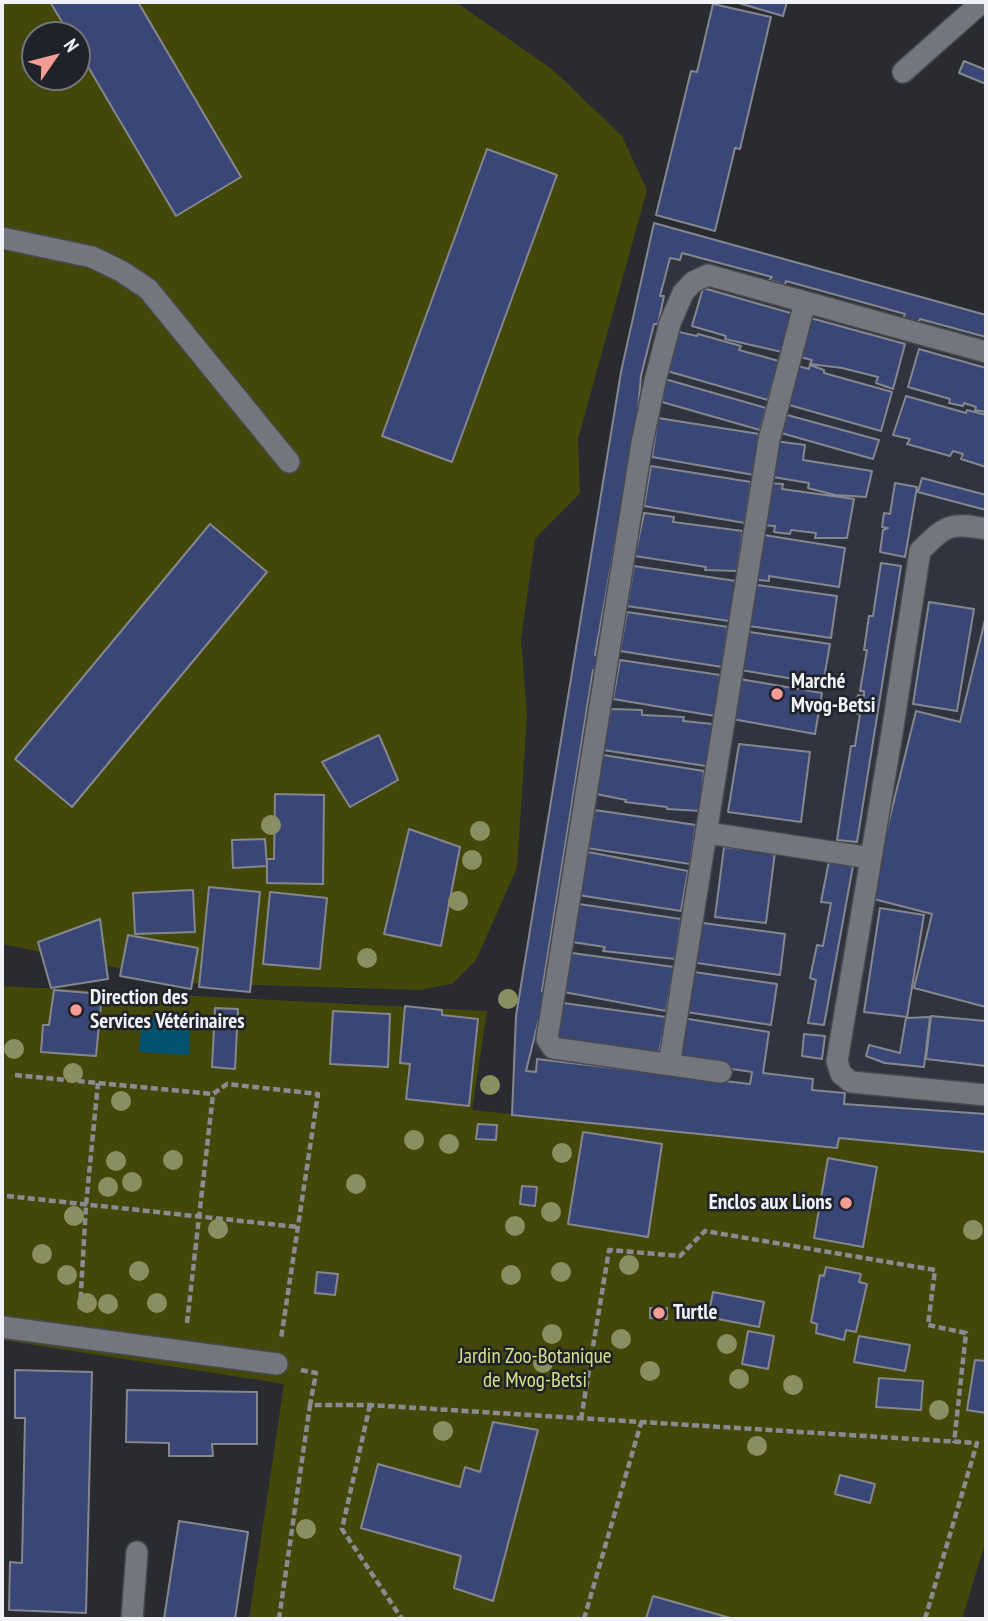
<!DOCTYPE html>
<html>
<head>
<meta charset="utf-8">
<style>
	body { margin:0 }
	#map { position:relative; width:988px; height:1621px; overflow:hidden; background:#292b31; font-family:"PT Sans Narrow",sans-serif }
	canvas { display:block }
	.frame { position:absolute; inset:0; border:4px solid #f1f2f7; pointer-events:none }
	.north { position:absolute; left:21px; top:21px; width:70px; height:70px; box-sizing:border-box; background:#1f2228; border:2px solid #73757b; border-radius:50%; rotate:55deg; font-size:19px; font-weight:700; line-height:28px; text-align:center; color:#f1f2f7 }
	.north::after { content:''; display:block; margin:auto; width:24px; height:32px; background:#f59c94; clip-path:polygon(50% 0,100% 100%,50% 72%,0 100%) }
</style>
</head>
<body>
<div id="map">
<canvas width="988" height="1621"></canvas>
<div class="frame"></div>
<div class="north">N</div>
</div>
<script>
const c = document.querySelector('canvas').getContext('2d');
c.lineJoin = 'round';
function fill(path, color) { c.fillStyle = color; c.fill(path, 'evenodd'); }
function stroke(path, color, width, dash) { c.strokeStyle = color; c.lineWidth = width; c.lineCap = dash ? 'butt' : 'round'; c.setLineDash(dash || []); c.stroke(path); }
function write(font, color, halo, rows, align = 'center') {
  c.font = font + ' "PT Sans Narrow",sans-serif'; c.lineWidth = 5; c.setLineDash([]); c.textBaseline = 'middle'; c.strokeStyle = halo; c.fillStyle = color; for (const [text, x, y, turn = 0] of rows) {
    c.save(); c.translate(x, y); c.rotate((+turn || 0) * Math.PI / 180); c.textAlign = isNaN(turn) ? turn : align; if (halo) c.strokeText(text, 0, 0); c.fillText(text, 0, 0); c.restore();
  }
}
const built = new Path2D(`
	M654 223 986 315V1152L840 1138 837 1148 512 1115 516 1016 621 372Z`);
const green = new Path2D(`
	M2 2H456L553 70 622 136 647 190 578 439 580 493 535 539 521 639 527 715 517 868 476 960 452 984 419 990 191 983 2 944ZM35 35H77V77H35Z
	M2 986 487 1011 472 1110 836 1148 839 1138 986 1152V1540L962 1619H249L284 1384 2 1340Z`);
const water = new Path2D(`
	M142 1017 190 1020 189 1055 139 1052Z`);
const building = new Path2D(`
	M50 2H138L241 177 176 216 77 48V35H70Z
	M735 2H787L783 16Z
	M713 4 771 17 740 149 735 148 715 231 656 215 691 71 697 72Z
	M964 61 986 70V84L959 73Z
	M487 149 557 175 452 462 382 436Z
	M654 223 986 315V337L920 319 918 323 903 319 905 314 786 281 785 285 769 280 772 277 682 253 680 260 670 258 660 296H664L658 324H654L641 376 637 421 595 655H598L595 670H593L542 991 552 992 548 1020 539 1019 526 1071 536 1072 537 1059 750 1084 752 1072 672 1060 682 1018 769 1032 763 1073 813 1079 812 1090 845 1093 844 1104 986 1114V1152L839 1138 837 1148 512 1115 516 1016 621 372Z
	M703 288 794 314 782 352 725 339 726 336 692 326Z
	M807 317 905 344 893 389 876 383 878 377 842 368 810 364 812 360 796 356Z
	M679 332 697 336 698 334 741 346 739 350 779 361 768 400 667 371Z
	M919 349 986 368V412L975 410 976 407 964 403 963 406 949 403 950 399 908 387Z
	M794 365 809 369 810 365 824 370V373L892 392 881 431 782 403Z
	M665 379 766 408 760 430 662 402Z
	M906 396 966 413 967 410 986 415V467L961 459 963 454 953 451 950 456 907 444 910 439 893 435Z
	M780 413 879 440 873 459 774 431Z
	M658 418 759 434 754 475 652 457Z
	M775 441 805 445 803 460 872 471 866 497 835 495 808 488 809 483 767 476Z
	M651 466 751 482 745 523 644 506Z
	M922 478 986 495V510L918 492Z
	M767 483 783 484 782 489 854 499 847 538H815L816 533 791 530 790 534 774 532 775 526 759 525Z
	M895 483 917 487 905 557 880 552 883 530 888 528 882 527 884 513 890 514Z
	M644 513 674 517 673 522 743 531 737 571 705 570 706 567 635 556Z
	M210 524 267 572 72 807 15 759Z
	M758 534 845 548 839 587 769 576V581L749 579Z
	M881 563 901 566 857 842 837 840 851 746H855L860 714 855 713 858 695 864 696V691H860L867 650H864L869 616H873Z
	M634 566 736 581 729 621 627 606Z
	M750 584 837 596 831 638 742 625Z
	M929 602 974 609 957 711 913 704Z
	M627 612 728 627 722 667 620 651Z
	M986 616V1007L914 988 932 914 870 898 916 711 960 722Z
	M743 631 830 644 823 684 735 669Z
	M620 660 720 675 715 716 613 699Z
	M734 678 822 693 815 734 727 718Z
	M611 709 642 710V715L684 717 683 721 713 724 706 766 603 750Z
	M379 735 398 780 350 807 322 762Z
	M739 744 810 752 801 822 728 812Z
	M603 755 704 771 700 811 667 809V807L625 802 626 800 596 794Z
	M275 794 324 795 323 884 267 883V859H274Z
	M595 810 696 825 690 864 587 848Z
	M409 829 460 847 441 946 384 934Z
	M265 839 267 866 233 868 232 840Z
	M724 847 775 852 766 923 715 917Z
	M588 852 688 871 681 911 578 895Z
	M829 861 853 866 824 1025 808 1023 816 980 810 978 817 945 823 946 831 903 821 902Z
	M209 887 260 892 250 992 199 987Z
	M193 890 195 932 135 934 133 893Z
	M270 892 327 898 320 969 263 964Z
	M579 904 681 919 675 959 603 951 605 947 572 942Z
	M880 908 924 915 907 1017 864 1012Z
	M100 919 108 979 51 988 38 942Z
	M696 922 785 934 780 975 690 962Z
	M128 935 198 948 191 989 120 976Z
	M572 953 674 967 666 1011 564 992Z
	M687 971 777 984 771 1025 680 1011Z
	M54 990 102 994 96 1056 41 1052 43 1025H49Z
	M563 1003 666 1017 658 1058 556 1042Z
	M405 1006 442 1010V1015L478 1019 469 1106 406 1099 410 1064 400 1063Z
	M215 1008 238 1009 235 1069 212 1067Z
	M333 1011 390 1014 388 1067 330 1064Z
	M931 1016 986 1021V1066L926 1059Z
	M930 1017 924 1067 885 1063 866 1056 869 1045 900 1053 906 1018Z
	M804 1034 825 1036 822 1059 802 1056Z
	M478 1124 497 1125 496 1140 476 1139Z
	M583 1132 662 1144 648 1237 568 1224Z
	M828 1158 877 1167 863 1247 814 1238Z
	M522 1186 537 1187 535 1206 520 1204Z
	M826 1267 861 1274 859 1282 867 1284 856 1332 846 1330 844 1340 816 1333 817 1324 811 1322 820 1275 824 1276Z
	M317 1272 338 1274 335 1295 315 1293Z
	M713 1292 764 1302 759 1327 708 1317Z
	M650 1308H667V1319L650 1318Z
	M748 1331 774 1336 768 1369 742 1364Z
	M859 1336 910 1345 905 1371 854 1362Z
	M975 1360 986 1361V1413L967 1410Z
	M15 1370 92 1372 86 1613 9 1610 10 1562 22 1563 25 1418H15Z
	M879 1378 923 1381 921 1410 876 1407Z
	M127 1390 257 1392V1444H212L213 1456H169V1443L126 1442Z
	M493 1422 538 1430 493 1601 454 1588 461 1556 361 1528 378 1464 460 1487 465 1467 480 1472Z
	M840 1475 875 1484 870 1503 835 1494Z
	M179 1521 248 1532 235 1619H164Z
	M653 1596 734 1619H646Z`);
const path = new Path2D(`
	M15 1075 213 1094 227 1084 318 1094 281 1339
	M7 1196 298 1227
	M80 1309 86 1205 98 1083
	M187 1323 213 1094
	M301 1370 316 1373 310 1405H370L977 1443 925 1619
	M370 1405 342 1529 402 1619
	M581 1419 609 1250 680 1256 705 1231 935 1270 928 1325 966 1333 954 1443
	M279 1619 310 1405
	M584 1619 641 1423`);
const minor = new Path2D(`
	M903 72 982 2
	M2 238 92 257 121 271 148 289 289 462
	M986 529C950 522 946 525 920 551L892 733 837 1061 841 1074 851 1082 986 1095
	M708 833 871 858
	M669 1065 769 440 805 302
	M721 1072 553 1048 547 1039 642 443 655 381 670 323 683 293 693 282 708 275 986 352
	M2 1327 277 1364
	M132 1619 137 1552`);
const trees = [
	[271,825],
	[480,831],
	[472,860],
	[458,901],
	[367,958],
	[508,999],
	[14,1049],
	[73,1073],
	[490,1085],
	[121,1101],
	[414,1140],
	[449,1144],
	[562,1153],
	[173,1160],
	[116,1161],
	[132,1182],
	[356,1184],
	[108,1187],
	[551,1212],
	[74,1216],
	[515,1226],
	[218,1229],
	[973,1230],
	[42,1254],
	[629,1265],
	[139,1271],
	[561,1272],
	[67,1275],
	[511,1275],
	[87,1303],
	[157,1303],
	[108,1304],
	[552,1334],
	[621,1339],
	[727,1344],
	[543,1363],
	[650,1371],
	[739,1379],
	[793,1385],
	[939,1410],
	[443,1431],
	[757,1446],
	[306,1529]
];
const markers = [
	[777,694,7,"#f59c94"],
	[76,1010,7,"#f59c94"],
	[846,1203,7,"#f59c94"],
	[659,1313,7,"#f59c94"]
];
const poiNames = [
	["Marché",791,682],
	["Mvog-Betsi",791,706],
	["Direction des",90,998],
	["Services Vétérinaires",90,1022],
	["Enclos aux Lions",832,1203,"right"],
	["Turtle",673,1313]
];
const parkNames = [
	["Jardin Zoo-Botanique",535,1357],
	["de Mvog-Betsi",535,1381]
];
fill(built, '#303440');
fill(green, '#43480a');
fill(water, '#025470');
fill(building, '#394676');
stroke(building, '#85878f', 2);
stroke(minor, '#48494e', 24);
stroke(path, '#8a8b91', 4.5, [7, 3.5]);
stroke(minor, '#73767d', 21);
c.fillStyle = '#898f61';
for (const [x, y] of trees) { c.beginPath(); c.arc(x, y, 10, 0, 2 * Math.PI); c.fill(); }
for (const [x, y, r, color] of markers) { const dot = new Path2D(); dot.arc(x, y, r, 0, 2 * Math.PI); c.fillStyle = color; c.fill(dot); stroke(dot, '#1f2228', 2.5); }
write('bold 21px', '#f1f2f7', '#1f2228', poiNames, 'left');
write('21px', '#d8e189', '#1f2228', parkNames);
</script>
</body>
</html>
